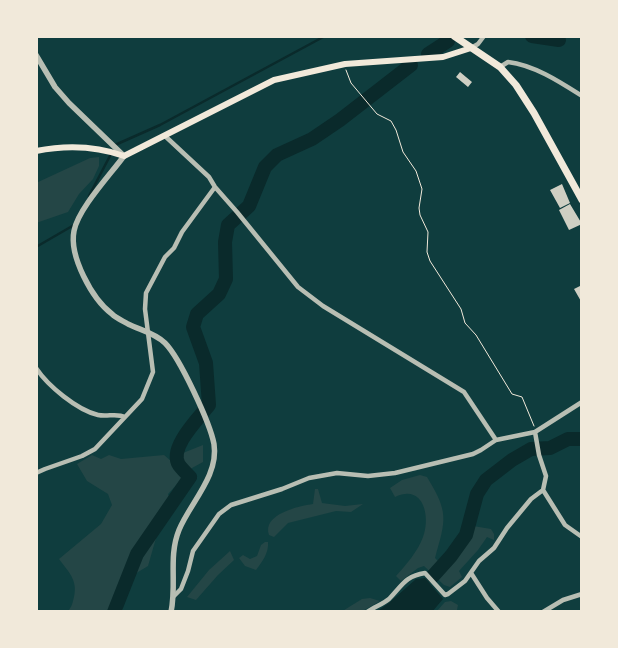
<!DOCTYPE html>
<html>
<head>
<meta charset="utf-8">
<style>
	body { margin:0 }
	#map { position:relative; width:618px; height:648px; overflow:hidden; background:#0f3d3e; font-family:"Archivo Narrow",sans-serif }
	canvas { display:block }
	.frame { position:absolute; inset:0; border:38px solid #f1e9da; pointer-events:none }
</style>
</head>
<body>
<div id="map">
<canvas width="618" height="648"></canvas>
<div class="frame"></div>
</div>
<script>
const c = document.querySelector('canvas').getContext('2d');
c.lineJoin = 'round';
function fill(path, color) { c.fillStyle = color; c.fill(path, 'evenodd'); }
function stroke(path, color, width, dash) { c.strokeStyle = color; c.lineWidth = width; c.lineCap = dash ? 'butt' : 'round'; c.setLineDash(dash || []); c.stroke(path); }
const green = new Path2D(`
	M99 157V166L93 179 79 194 68 212 36 223V183L90 158Z
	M203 445V462L192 468 168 494 170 500 158 531 148 566 133 575 125 597 122 612H67C71 608 72 605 73 601 79 581 70 574 59 559L101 524 112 505 108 494 87 481 77 464 92 455 101 459 109 455 121 459 164 455 171 461 183 453Z
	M420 475 427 477C449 513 446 519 435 558L445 568 468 539 473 526 491 529 494 534V540L487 537 478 550 459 571 462 577 450 587 444 585 424 566 418 568 401 581 396 576C406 565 418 551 423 537 431 516 423 483 395 497L390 488 402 480Z
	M315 489H318L322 503 345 506 363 504 351 512 336 511 288 523 274 537 269 535C262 514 299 506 313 504Z
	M265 542H268C269 553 262 562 256 570L245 566 239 558 243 555 250 559 257 556 261 545Z
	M230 551 234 560 218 575 196 600 187 597 209 570Z
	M370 598 380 601 361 612H341L362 599Z
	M451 601 458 605 457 610 455 612H436L445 602Z`);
const water = new Path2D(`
	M425 578 443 599 432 612H376L389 603 416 579Z`);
const stream = new Path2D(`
	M443 41 446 43
	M115 145 160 125 325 36
	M89 196 112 152
	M36 247 74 225`);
const river = new Path2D(`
	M532 36 559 40
	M428 54 448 41
	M433 576 451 556 466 535 477 494 486 480 512 460 531 449 550 448 568 439H582
	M114 612 137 554 190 477C186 473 182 469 179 465 168 448 199 418 209 405L206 363 193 327 197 314 219 294 226 279 225 242 228 225 249 206 265 167 277 155 312 139 340 120 411 65`);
const building = new Path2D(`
	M460 72 472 82 468 87 456 77Z
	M562 184 570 203 560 208 550 190Z
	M570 204 582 224 569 230 559 210Z
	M582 285V303L574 289Z`);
const path = new Path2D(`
	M346 70 351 83 377 114 391 121 396 130 403 152 416 171 422 189 419 208 420 215 428 232 427 252 430 261 461 309 465 323 476 335 512 394 522 397 534 426`);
const minor = new Path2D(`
	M471 48 478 44 484 36
	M500 67 508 62C534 65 560 82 582 96
	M165 136 209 177 215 187 237 212 298 287 323 306 464 392 496 440
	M36 368C48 386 77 410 98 415 107 417 117 413 125 417
	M36 473 45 469 82 456 95 449 142 399 153 372 145 309 146 293 165 257 174 248 182 232 215 187
	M543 490 565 525 582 537
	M471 573 487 598 499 612
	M174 596 181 589 188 571 193 551 219 514 231 505 282 489 309 478 337 473 368 476 395 473 473 454 481 450 496 440 535 432 582 402
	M367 612C374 607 383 604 389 599 402 586 405 576 425 573L445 595 448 594 465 581 479 561 494 548 507 528 531 499 543 490 546 476 539 455 535 432
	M543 612 563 600 582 594`);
const tertiary = new Path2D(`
	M36 55 55 87 69 103 124 156C110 175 78 209 74 231 69 256 92 299 112 314 116 318 123 321 128 324 140 330 155 333 165 343 180 358 210 423 214 444 219 476 190 503 179 530 168 557 177 584 171 612`);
const secondary = new Path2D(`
	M36 151C66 145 96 146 124 156L274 80 345 64 443 57 471 48`);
const primary = new Path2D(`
	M454 36 500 67 516 85 534 113 582 200`);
fill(green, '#244646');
fill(water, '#0a2a2b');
stroke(stream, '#0a2a2b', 2.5);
stroke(river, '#0a2a2b', 14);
fill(building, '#cfcfc3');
stroke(path, '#f1e9da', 1);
stroke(minor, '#b8beb3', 4.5);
stroke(tertiary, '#b8beb3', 5.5);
stroke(secondary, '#f1e9da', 6);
stroke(primary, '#f1e9da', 7);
</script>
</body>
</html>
